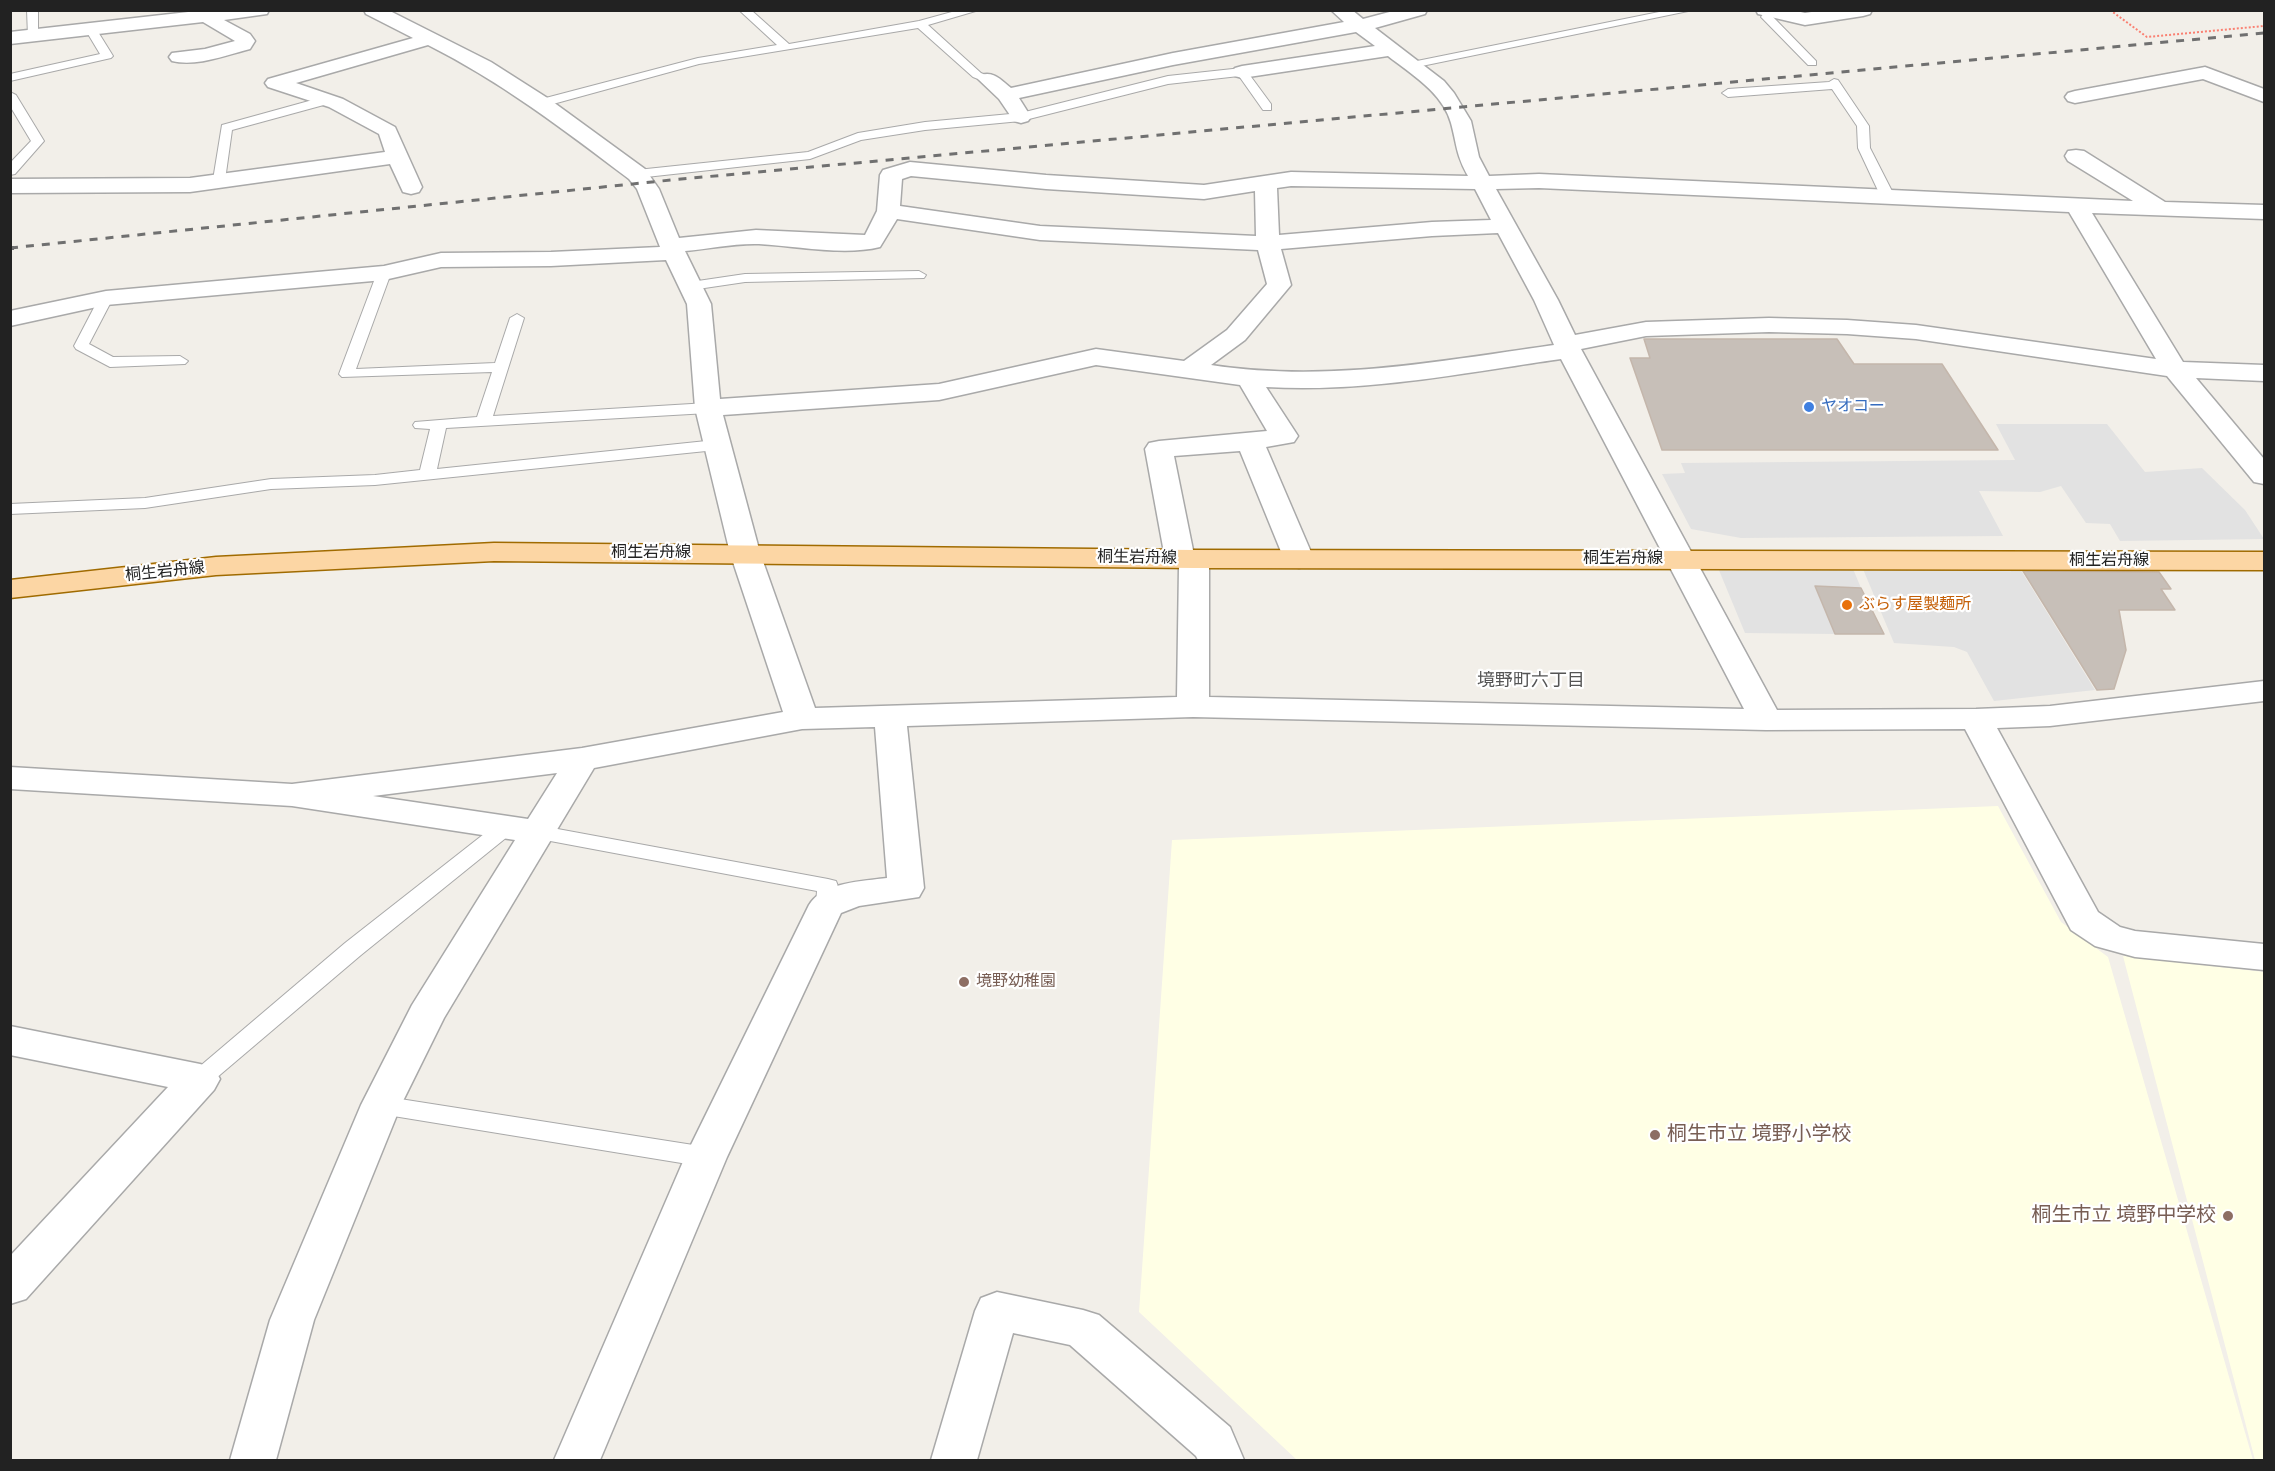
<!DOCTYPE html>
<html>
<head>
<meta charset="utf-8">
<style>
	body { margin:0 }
	#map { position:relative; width:2275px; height:1471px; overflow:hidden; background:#f2efe9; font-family:Signika,sans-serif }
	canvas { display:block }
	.frame { position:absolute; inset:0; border:12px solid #222; pointer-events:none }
</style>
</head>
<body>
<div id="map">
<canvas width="2275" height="1471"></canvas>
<div class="frame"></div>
</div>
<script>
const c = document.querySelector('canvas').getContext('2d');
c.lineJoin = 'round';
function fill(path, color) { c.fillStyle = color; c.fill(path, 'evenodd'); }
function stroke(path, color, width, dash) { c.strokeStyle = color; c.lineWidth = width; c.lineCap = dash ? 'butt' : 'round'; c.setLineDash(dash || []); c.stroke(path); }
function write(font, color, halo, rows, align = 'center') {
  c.font = font + ' Signika,"Noto Sans JP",sans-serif'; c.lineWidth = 4.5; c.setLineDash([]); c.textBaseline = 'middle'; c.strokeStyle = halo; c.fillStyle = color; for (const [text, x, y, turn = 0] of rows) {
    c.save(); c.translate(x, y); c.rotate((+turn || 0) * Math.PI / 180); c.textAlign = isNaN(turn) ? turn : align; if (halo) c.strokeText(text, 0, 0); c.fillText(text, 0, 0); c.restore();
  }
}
const education = new Path2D(`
	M1998 806 2061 922 2108 957 2253 1460H1297L1139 1312 1172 840Z
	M2123 956 2264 972V1460H2255Z`);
const parking = new Path2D(`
	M1996 424H2107L2145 472 2202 468 2245 510 2264 539 2120 541 2110 524 2086 523 2061 486 2040 492 1979 491 2003 536 1741 538 1691 529 1662 474 1685 473 1681 463 2015 460Z
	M1860 562 2017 564 2095 690 1994 701 1967 652 1954 647 1894 643Z
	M1716 563 1851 564 1861 588 1815 587 1835 634 1745 633Z`);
const building = new Path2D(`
	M1644 339H1837L1854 364H1942L1998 450H1662L1630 358H1650Z
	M2023 571 2159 572 2171 589H2161L2175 610H2119L2126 650 2114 689 2097 690Z
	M1815 586 1861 588 1884 634H1835Z`);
const path = new Path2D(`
	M2110 10 2147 37 2264 26`);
const lane = new Path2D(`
	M27 10H38V38L34 39 28 36Z
	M739 10H751L789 44 919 21 959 10H979L928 25 981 73 994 79 988 83 973 77 918 28 699 64 542 107 536 103 538 100 698 58 777 45Z
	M1669 10H1693L1412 68 1406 65 1412 62Z
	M1766 10H1774L1773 17 1816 61V65H1808L1763 19 1761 17Z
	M91 26 95 27 113 56 111 58 10 81V74L100 54 85 29Z
	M1242 68 1246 70 1271 104V110H1263L1239 76 1168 84 1021 121 925 130 861 140 810 159 637 178 631 174 637 170 808 152 858 133 925 122 1021 113 1168 76Z
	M1834 79 1838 80 1869 126 1870 148 1895 197 1893 200 1888 201 1881 197 1858 148 1857 126 1832 89 1728 97 1722 93 1728 89 1829 82Z
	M10 92 16 95 44 141 15 174 10 175V163L31 141 10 106Z
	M327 96 331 97V103L232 130 225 180 224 183H214L213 180 222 125Z
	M384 269 391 273 356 369 495 363 510 318 517 314 524 318 493 416 708 403 716 408 708 413 446 428 437 469 716 440 724 445 716 450 375 485 271 489 145 508 10 514V504L145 498 271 479 375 475 420 470 430 429 415 428 413 425 415 422 477 417 492 372 342 377 339 374 377 273Z
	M919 271 926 275 924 278 745 282 691 290 684 286 691 282 745 274Z
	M106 294 113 298 89 344 113 357 180 356 188 361 185 364 110 367 76 349 74 346 99 298Z
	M505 821 512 823 515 828 512 833 361 955 208 1085 200 1088 192 1085 188 1079 192 1073 345 943 498 823Z
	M536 825 828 879 836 881C840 889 839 902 835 910L827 912 819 910 816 905 817 891 529 837 526 832 529 827Z
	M381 1096 706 1147 715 1150 718 1157 715 1164 706 1167 381 1114 373 1111 369 1105 373 1099Z`);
const street = new Path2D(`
	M206 10H269L267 14 224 20 250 34 255 41 250 49C226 55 197 67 172 61L169 57 172 53 205 49 235 41 203 22 10 44V32Z
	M364 10H388L491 62 549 99 645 169 659 189 679 238 756 230 865 235 877 211 880 175 883 170 910 162 1046 175 1204 185 1291 172 1468 176C1456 155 1457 145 1451 123 1443 93 1411 74 1388 56L1242 78 1235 76 1232 72 1235 68 1242 66 1375 46 1356 32 1173 65 1019 98 1031 117 1028 121 1021 123 1014 121 999 99 978 79 981 75C994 71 1001 80 1011 88L1173 53 1344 22 1331 10H1352L1363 19 1397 10H1427L1425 14 1375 28 1444 81 1454 93 1471 121 1479 157 1489 176 1539 174 2133 201 2068 161 2065 156 2068 151 2076 150 2084 151 2165 202 2264 205V219L2092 213 2183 362 2264 365V381L2196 378 2264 459V484L2254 482 2167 376 1916 339 1847 334 1769 332 1646 336 1581 349 1777 710 1976 709 2050 706 2264 681V701L2050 726 1997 728 2098 912 2120 927 2135 931 2264 944V970L2135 957 2095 946 2071 930 1965 729 1766 730 1193 717 907 726 924 888 919 897 859 906 841 913 727 1157 600 1460H554L685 1157 809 905C823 882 863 881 887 878L875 727 802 729 594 768 444 1018 401 1105 314 1320 276 1460H230L270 1320 361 1105 412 1005 515 840 292 806 10 789V767L292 784 582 748 783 712 730 553 695 408 687 304 666 260 551 266 441 267 384 280 106 305 10 326V311L106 291 384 266 441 253 551 252 660 247 637 189 629 179C563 129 503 83 428 45L296 83 343 99 395 127 422 187 419 192 411 194 403 192 390 164 190 192 10 193V179L190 178 385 152 379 134 329 107 268 87 265 83 268 79 413 38 366 14ZM911 176 1046 189 1204 199 1255 191 1256 236 1040 226 900 206 902 179ZM1291 186 1475 189 1491 220 1432 222 1279 235 1277 188ZM1539 188 2069 212 2156 359 1916 325 1847 320 1769 318 1646 322 1575 335 1558 300 1496 189ZM897 219 1040 240 1258 250 1267 284 1227 330 1184 361 1096 349 939 384 720 399 711 304 685 251C709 249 735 243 759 244 796 246 844 256 880 247ZM1498 233 1534 300 1554 345C1440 361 1327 383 1211 365L1245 340 1291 285 1281 249 1432 236ZM1561 359 1744 709 1209 697V559L1204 553 1193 550 1174 456 1240 451 1284 559 1289 565 1299 568 1309 565 1314 559 1266 447 1294 442 1298 436 1266 387C1365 393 1463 373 1561 359ZM1096 365 1240 385 1267 431 1159 441 1149 443 1145 449 1165 558 1170 564 1179 567 1177 697 815 708 760 553 723 415 939 400ZM557 773 528 819 373 796Z
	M1756 10H1792L1805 13 1824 10H1872L1870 14 1863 16 1805 25 1758 14Z
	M2205 67 2264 89V102L2203 79 2075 103 2068 101 2065 97 2068 93 2075 91Z
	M10 1026 200 1064 214 1068 220 1079 214 1090 26 1299 10 1304V1256L168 1087 10 1055Z
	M997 1292 1083 1310 1099 1315 1230 1427 1244 1460H1198L1196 1456 1070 1345 1013 1333 977 1460H931L975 1311 981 1298Z`);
const primary = new Path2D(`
	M494 543 1194 550 2264 552V570L1194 568 494 561 216 575 10 598V580L216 557Z`);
const railFar1 = new Path2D(`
	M10 248 671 180 2264 33`);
const rail = new Path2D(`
	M10 248H14`);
const markers = [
	[1809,407,6,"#3f7fe0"],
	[1847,605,6,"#e8710a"],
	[964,982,6,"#8d6e63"],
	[1655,1135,6,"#8d6e63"],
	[2228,1216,6,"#8d6e63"]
];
const shopNames = [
	["ヤオコー",1821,407]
];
const streetNames = [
	["桐生岩舟線",651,553],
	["桐生岩舟線",1137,558,1],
	["桐生岩舟線",1623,559],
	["桐生岩舟線",2109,561],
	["桐生岩舟線",165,572,-6]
];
const foodNames = [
	["ぶらす屋製麺所",1859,605]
];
const educationNames = [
	["境野幼稚園",976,982]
];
const neighbourhoodNames = [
	["境野町六丁目",1531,681]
];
const nearEducationnames = [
	["桐生市立 境野小学校",1667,1135],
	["桐生市立 境野中学校",2216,1216,"right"]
];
fill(education, '#ffffe5');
fill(parking, '#e2e2e2');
fill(building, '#c7bfb8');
stroke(building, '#c4b6ab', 1.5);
stroke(lane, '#a9a9a9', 2);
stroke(street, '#a9a9a9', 3);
stroke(primary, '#a06b00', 3);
stroke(path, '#fa8072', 2, [2, 2]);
fill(lane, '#fff');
fill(street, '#fff');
fill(primary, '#fcd6a4');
stroke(railFar1, '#707070', 3, [8, 8]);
stroke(rail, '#707070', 4, [10, 10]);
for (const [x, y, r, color] of markers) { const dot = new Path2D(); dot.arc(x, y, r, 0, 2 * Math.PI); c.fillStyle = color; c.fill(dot); stroke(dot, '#fff', 2); }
write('16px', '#366cbe', '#fff', shopNames, 'left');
write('16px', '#222', '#fff', streetNames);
write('16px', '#c56008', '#fff', foodNames, 'left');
write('16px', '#785e54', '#fff', educationNames, 'left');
write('18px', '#555', '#fff', neighbourhoodNames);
write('20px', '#785e54', '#fff', nearEducationnames, 'left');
</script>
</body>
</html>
